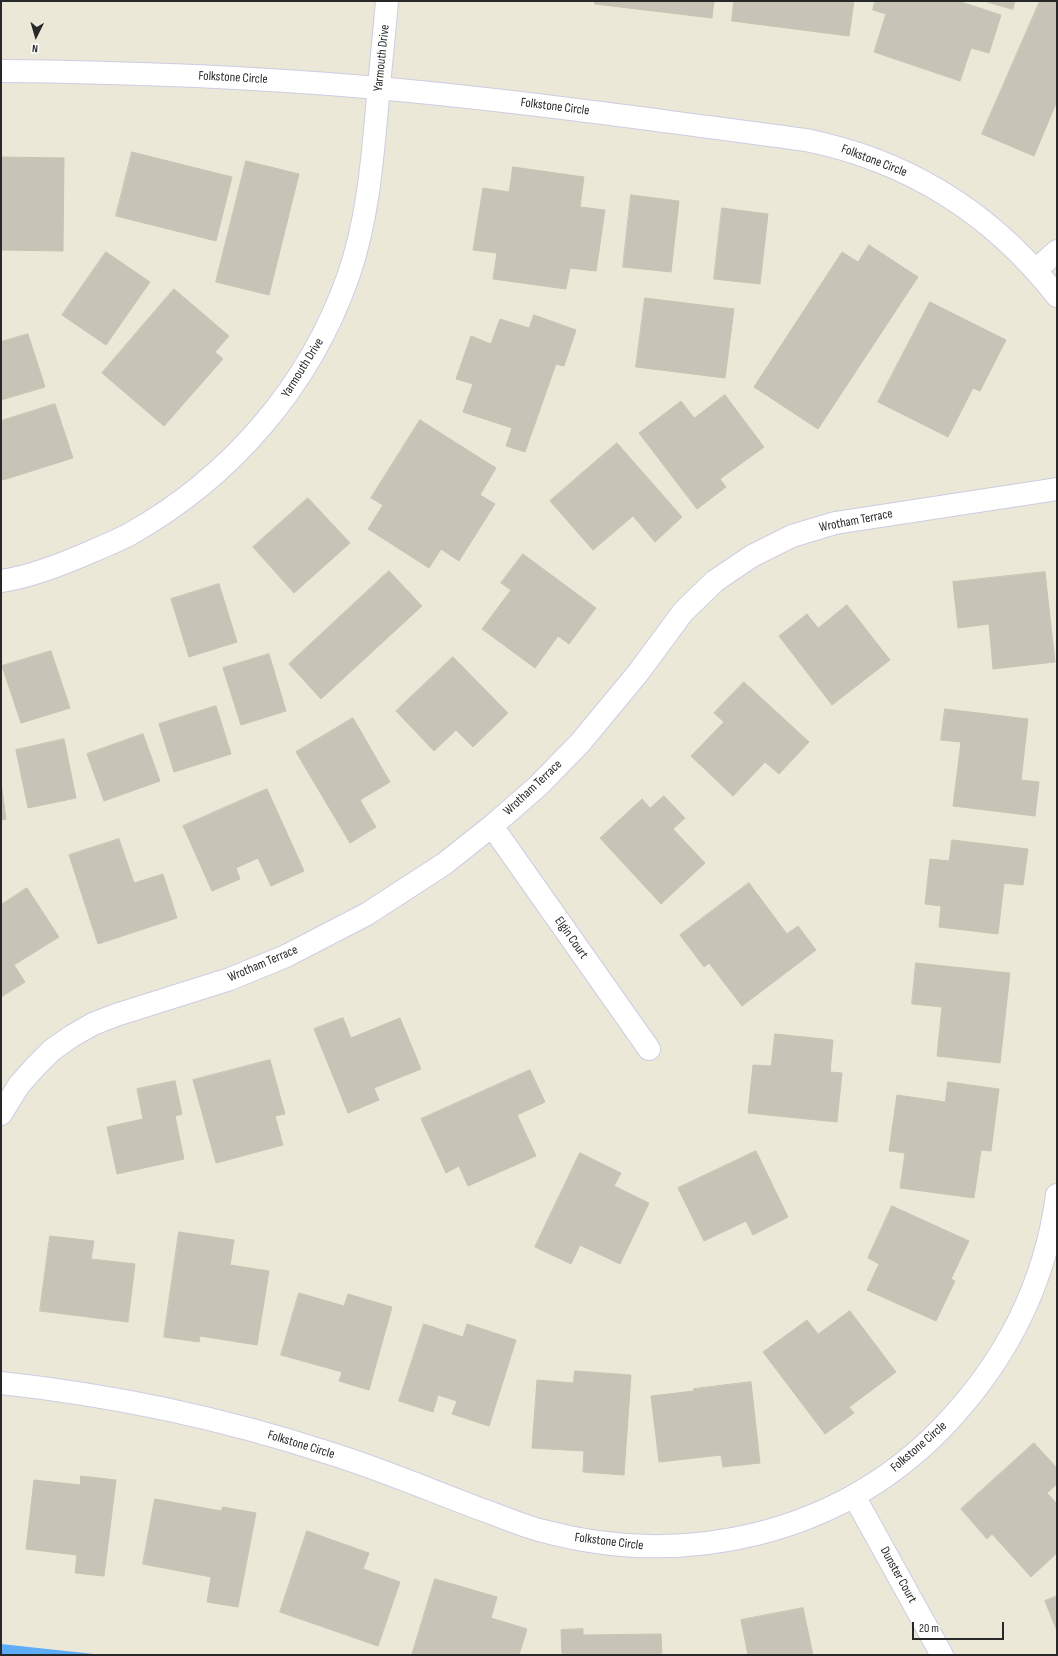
<!DOCTYPE html>
<html>
<head>
<meta charset="utf-8">
<style>
	body { margin:0 }
	#map { position:relative; width:1058px; height:1656px; overflow:hidden; background:#ece8d7; font-family:"Sofia Sans Condensed",sans-serif }
	canvas { display:block }
	.frame { position:absolute; inset:0; border:2px solid #282828; pointer-events:none }
	.north { position:absolute; left:16px; top:16px; width:40px; height:40px; -webkit-text-stroke:3px #fff; paint-order:stroke; rotate:185deg; font-size:11px; font-weight:700; line-height:16px; text-align:center; color:#282828 }
	.north::after { content:''; display:block; margin:auto; width:14px; height:18px; background:#282828; clip-path:polygon(50% 0,100% 100%,50% 72%,0 100%) }
	.scale { position:absolute; left:912px; top:1622px; width:92px; height:18px; box-sizing:border-box; border:2px solid #282828; border-top:0; padding-left:5px; font-size:12px; line-height:14px; white-space:nowrap; color:#282828; -webkit-text-stroke:3px #fff; paint-order:stroke }
</style>
</head>
<body>
<div id="map">
<canvas width="1058" height="1656"></canvas>
<div class="frame"></div>
<div class="north">N</div>
<div class="scale">20 m</div>
</div>
<script>
const c = document.querySelector('canvas').getContext('2d');
c.lineJoin = 'round';
function fill(path, color) { c.fillStyle = color; c.fill(path, 'evenodd'); }
function stroke(path, color, width, dash) { c.strokeStyle = color; c.lineWidth = width; c.lineCap = dash ? 'butt' : 'round'; c.setLineDash(dash || []); c.stroke(path); }
function write(font, color, halo, rows, align = 'center') {
  c.font = font + ' "Sofia Sans Condensed",sans-serif'; c.lineWidth = 3.5; c.setLineDash([]); c.textBaseline = 'middle'; c.strokeStyle = halo; c.fillStyle = color; for (const [text, x, y, turn = 0] of rows) {
    c.save(); c.translate(x, y); c.rotate((+turn || 0) * Math.PI / 180); c.textAlign = isNaN(turn) ? turn : align; if (halo) c.strokeText(text, 0, 0); c.fillText(text, 0, 0); c.restore();
  }
}
const water = new Path2D(`
	M1 1644 103 1655H1Z`);
const building = new Path2D(`
	M595 1H714L712 18 595 4Z
	M734 1H854L849 36 732 21Z
	M875 1H958L1001 15 989 53 971 48 960 81 874 52 886 14 873 10Z
	M984 1H1015L1013 9Z
	M1040 1H1057V101L1034 156 982 134Z
	M132 152 232 177 216 241 116 216Z
	M1 157 64 158 63 251 1 250Z
	M246 161 299 174 269 295 216 282Z
	M513 167 584 177 580 207 605 210 596 271 570 268 566 289 493 279 497 253 473 250 483 188 509 192Z
	M631 195 679 201 671 272 623 267Z
	M722 208 768 214 760 284 714 279Z
	M869 245 918 277 818 429 754 387 842 252 858 262Z
	M106 252 150 282 106 345 62 315Z
	M174 289 229 336 215 352 223 359 164 426 102 373Z
	M645 298 734 309 725 378 636 367Z
	M930 302 1006 340 980 391 973 388 948 437 878 402Z
	M534 315 576 330 564 366 556 364 525 452 506 446 512 428 463 412 473 384 456 379 471 336 491 344 500 319 529 328Z
	M28 334 45 387 1 400V342Z
	M725 395 764 447 720 479 726 487 697 509 639 433 681 401 694 418Z
	M55 404 73 458 3 480 1 475V421Z
	M420 420 496 468 480 495 495 504 459 561 441 549 429 568 368 529 383 505 371 498Z
	M617 443 682 517 655 542 633 516 593 550 550 501Z
	M308 498 350 543 294 593 253 547Z
	M523 554 596 608 569 644 558 636 535 668 482 629 511 590 501 583Z
	M389 571 422 606 321 699 289 664Z
	M1045 572 1055 662 993 669 989 624 958 628 953 582Z
	M219 584 237 642 189 657 171 599Z
	M847 605 890 660 832 705 779 636 807 614 818 628Z
	M51 651 70 708 21 723 2 666Z
	M269 654 286 711 241 725 223 668Z
	M453 657 508 713 473 747 456 730 434 751 396 711Z
	M744 682 809 742 779 774 765 762 733 796 691 756 724 722 714 713Z
	M216 706 231 754 174 772 159 724Z
	M945 709 1028 719 1021 780 1039 782 1035 816 953 806 961 742 941 740Z
	M353 718 390 782 360 800 376 827 350 843 296 752Z
	M143 734 160 781 104 801 87 754Z
	M64 739 76 798 28 808 16 750Z
	M1 782 6 819 1 820Z
	M267 789 304 871 271 886 258 858 236 868 240 879 212 891 183 826Z
	M664 796 685 818 673 829 705 863 661 904 600 838 642 799 650 808Z
	M119 839 134 883 163 874 177 918 98 944 69 855Z
	M952 840 1028 849 1023 885 1004 883 998 934 939 927 941 906 925 904 930 859 949 861Z
	M749 883 787 934 798 926 816 950 742 1006 709 963 704 967 680 935Z
	M27 888 59 937 14 965 25 982 1 997V905Z
	M916 963 1010 973 1000 1063 937 1056 942 1007 912 1004Z
	M343 1018 351 1038 400 1018 421 1069 374 1088 379 1100 348 1113 314 1029Z
	M775 1034 833 1040 830 1072 842 1073 837 1122 748 1113 753 1065 771 1066Z
	M270 1060 285 1114 275 1116 283 1145 216 1163 193 1080Z
	M530 1070 545 1102 517 1115 536 1156 468 1186 459 1166 446 1173 421 1119Z
	M175 1081 182 1114 175 1116 184 1159 117 1174 107 1127 143 1119 137 1089Z
	M948 1082 999 1089 991 1151 981 1150 974 1198 900 1188 905 1153 889 1151 897 1095 945 1102Z
	M756 1151 788 1217 753 1235 746 1221 704 1241 678 1188Z
	M580 1153 621 1173 614 1186 649 1203 620 1264 580 1245 571 1264 535 1247Z
	M892 1206 969 1241 951 1279 955 1281 936 1321 867 1290 879 1264 868 1258Z
	M179 1232 234 1240 230 1265 269 1271 257 1345 200 1336 199 1342 164 1337Z
	M50 1236 94 1241 91 1259 135 1264 128 1322 40 1311Z
	M299 1293 344 1306 348 1294 392 1307 369 1390 339 1381 342 1372 281 1355Z
	M850 1311 896 1372 849 1407 854 1413 825 1434 763 1352 807 1320 818 1334Z
	M424 1324 463 1337 467 1324 516 1340 489 1426 452 1414 457 1401 438 1395 433 1412 399 1401Z
	M575 1371 631 1375 624 1475 583 1472 584 1451 532 1448 537 1380 573 1383Z
	M751 1382 760 1463 723 1467 721 1455 659 1462 651 1396 694 1391V1389Z
	M1034 1443 1057 1468V1484L1047 1493 1057 1504V1553L1031 1577 992 1534 987 1539 961 1509Z
	M81 1476 116 1480 104 1576 75 1573 77 1555 26 1549 34 1480 80 1485Z
	M155 1499 221 1511 223 1507 256 1513 238 1607 207 1602 211 1577 143 1564Z
	M307 1531 369 1553 363 1569 400 1582 378 1646 280 1612Z
	M435 1579 497 1597 491 1618 527 1629 519 1655H412Z
	M1057 1596V1631L1045 1601Z
	M803 1608 813 1655H748L741 1620Z
	M583 1629V1635L661 1634 662 1655H562L561 1630Z`);
const minor = new Path2D(`
	M1 71C127 72 253 77 378 88 521 101 663 121 806 140 910 161 992 213 1057 296
	M1036 270 1057 251
	M1 581C30 577 68 562 95 550 107 545 119 540 130 534 231 477 309 387 348 277 367 223 372 165 377 108 380 72 384 37 387 1
	M492 826 649 1049
	M1 1114 19 1085 35 1067 52 1050 72 1036 93 1024 116 1015 230 979 286 956 367 914 444 864 492 826 538 786 580 743 638 673 683 612 715 581 752 556 792 536 835 523 1057 489
	M1 1383C112 1395 222 1418 329 1453 381 1469 432 1491 483 1510 503 1517 523 1526 543 1531 685 1569 837 1535 941 1429 1004 1364 1045 1286 1057 1195
	M854 1496 942 1655`);
const streetNames = [
	["Yarmouth Drive",382,58,-84],
	["Folkstone Circle",233,78,3],
	["Folkstone Circle",555,107,7],
	["Folkstone Circle",874,161,21],
	["Yarmouth Drive",303,368,-58],
	["Wrotham Terrace",856,521,-11],
	["Wrotham Terrace",533,788,-43],
	["Elgin Court",571,938,55],
	["Wrotham Terrace",263,964,-23],
	["Folkstone Circle",301,1445,17],
	["Folkstone Circle",919,1447,-41],
	["Folkstone Circle",609,1542,7],
	["Dunster Court",898,1575,61]
];
fill(water, '#5eadfa');
fill(building, '#c7c4b7');
stroke(building, '#c7c4b1', 1);
stroke(minor, '#cdcce3', 24);
stroke(minor, '#fff', 22);
write('13px', '#282828', '#fff', streetNames);
</script>
</body>
</html>
